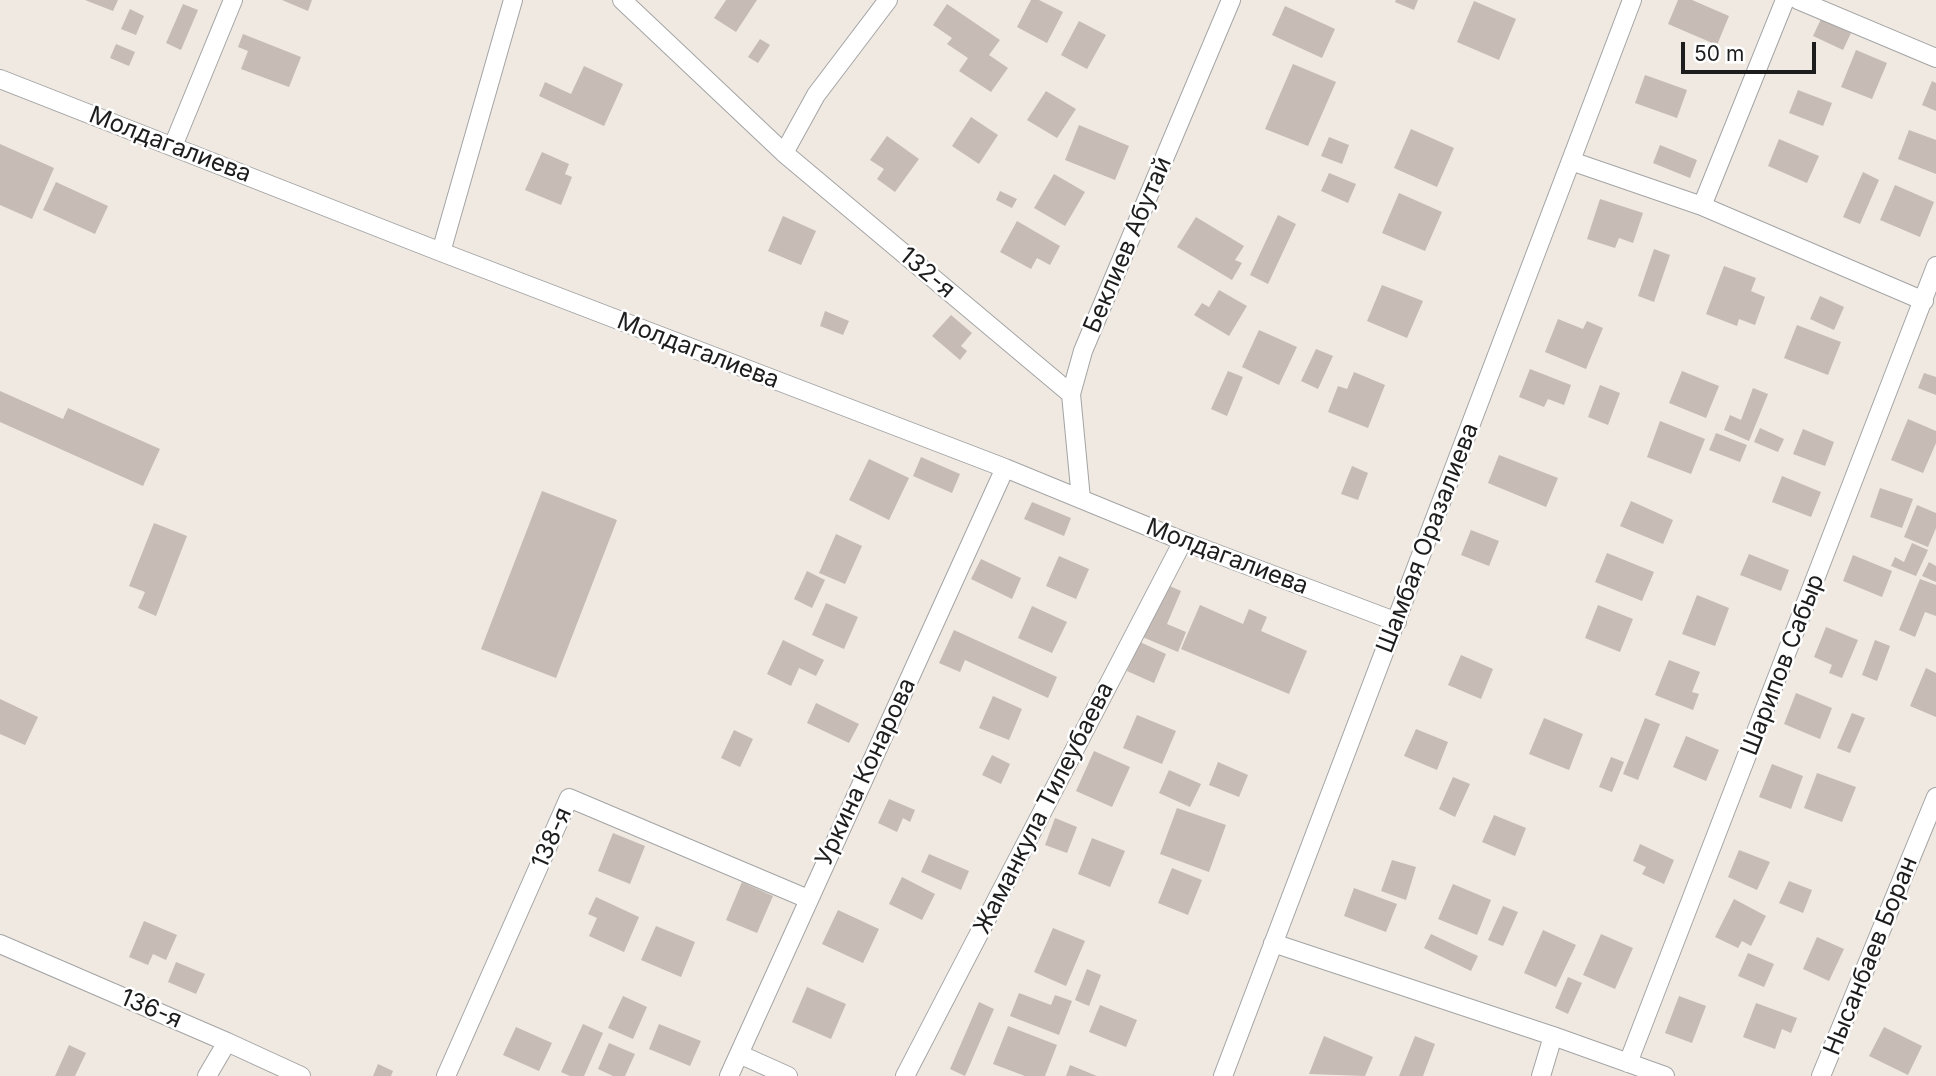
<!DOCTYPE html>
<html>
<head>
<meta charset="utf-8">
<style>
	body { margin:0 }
	#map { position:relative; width:1936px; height:1076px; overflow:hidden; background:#efe9e2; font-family:Inter,sans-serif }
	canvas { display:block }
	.scale { position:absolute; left:1681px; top:42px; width:135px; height:32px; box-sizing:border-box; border:4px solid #1d1d1d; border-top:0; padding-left:9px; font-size:21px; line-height:24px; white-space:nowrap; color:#1d1d1d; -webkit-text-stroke:5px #fff; paint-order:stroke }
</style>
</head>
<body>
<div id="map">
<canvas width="1936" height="1076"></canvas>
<div class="scale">50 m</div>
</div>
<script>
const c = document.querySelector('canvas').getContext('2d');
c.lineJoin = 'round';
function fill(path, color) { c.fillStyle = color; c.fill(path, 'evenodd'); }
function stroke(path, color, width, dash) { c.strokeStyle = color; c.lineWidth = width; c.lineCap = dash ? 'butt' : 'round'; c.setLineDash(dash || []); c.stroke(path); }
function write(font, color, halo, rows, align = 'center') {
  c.font = font + ' Inter,sans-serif'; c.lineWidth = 5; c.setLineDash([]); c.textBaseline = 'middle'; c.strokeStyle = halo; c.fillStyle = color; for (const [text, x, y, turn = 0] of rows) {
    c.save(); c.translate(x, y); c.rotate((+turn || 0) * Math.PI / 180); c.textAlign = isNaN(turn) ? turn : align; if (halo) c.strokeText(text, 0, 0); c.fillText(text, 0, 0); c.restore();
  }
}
const building = new Path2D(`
	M85 0H118L113 11Z
	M282 0H312L308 11Z
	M726 0H757L736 32 714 18Z
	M1031 0H1039L1063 12 1047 43 1017 27Z
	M1396 0H1418L1414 10 1395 2Z
	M1678 0H1692L1729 16 1717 45 1668 24Z
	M1474 1 1516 19 1499 60 1457 42Z
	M183 4 198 10 181 50 166 43Z
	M947 4 1000 40 989 55 1008 68 991 92 959 71 968 58 947 44 952 38 933 25Z
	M1285 6 1335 29 1322 58 1272 35Z
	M130 9 144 16 136 35 121 29Z
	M1821 19 1851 33 1843 50 1813 36Z
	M1079 21 1106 35 1087 69 1061 55Z
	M243 34 301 57 289 87 241 69 248 51 238 47Z
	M760 39 770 45 758 63 748 57Z
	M116 44 135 52 129 66 110 58Z
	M1856 50 1887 63 1872 99 1841 87Z
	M1293 64 1336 82 1308 146 1265 129Z
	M584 66 623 84 604 126 539 96 545 82 571 94Z
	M1645 75 1687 90 1677 118 1635 103Z
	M1932 81 1936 83V111L1922 105Z
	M1798 90 1832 103 1823 126 1789 113Z
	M1046 91 1076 109 1057 138 1027 120Z
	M971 117 998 135 979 164 952 146Z
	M1079 125 1129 146 1115 180 1065 160Z
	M1411 129 1454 148 1437 187 1394 168Z
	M1909 130 1936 140V174L1898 159Z
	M887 136 919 159 895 192 877 179 884 169 870 160Z
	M1329 137 1349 145 1342 164 1321 156Z
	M1779 139 1819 156 1807 183 1768 166Z
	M0 144 54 168 32 219 0 205Z
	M1660 145 1697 160 1690 178 1653 163Z
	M542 152 569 164 565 174 572 177 561 205 525 190Z
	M1863 172 1879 180 1860 224 1843 217Z
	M1329 173 1356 184 1348 203 1321 191Z
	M1054 174 1085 192 1065 226 1034 208Z
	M56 182 108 206 95 234 43 210Z
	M1895 185 1934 202 1920 237 1880 220Z
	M1000 191 1017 199 1012 208 996 200Z
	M1399 193 1442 212 1425 251 1382 233Z
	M1600 199 1643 213 1633 243 1619 238 1615 248 1587 239Z
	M1278 215 1296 224 1268 284 1250 275Z
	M783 216 816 231 801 265 768 251Z
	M1196 217 1244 246 1235 260 1242 263 1232 280 1177 247Z
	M1017 221 1060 246 1050 265 1037 258 1031 269 1000 252Z
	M1654 249 1670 255 1654 302 1638 296Z
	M1724 266 1756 278 1751 291 1765 297 1755 325 1739 319 1737 326 1706 314Z
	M1382 285 1423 301 1407 338 1367 321Z
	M1219 290 1247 306 1229 336 1194 315 1202 303 1209 307Z
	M1820 296 1844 307 1834 330 1810 319Z
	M825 311 849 321 843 335 820 326Z
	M951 315 972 333 961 346 967 351 960 360 932 336Z
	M1558 319 1583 329 1587 321 1603 328 1586 369 1545 352Z
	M1797 325 1841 342 1828 375 1784 358Z
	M1259 330 1297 347 1279 385 1242 367Z
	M1316 349 1333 356 1318 389 1301 381Z
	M1530 369 1571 385 1564 405 1548 399 1544 407 1519 397Z
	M1228 371 1243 377 1227 416 1211 409Z
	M1682 371 1719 386 1706 418 1669 403Z
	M1354 372 1385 385 1368 428 1328 412 1338 386 1347 389Z
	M1924 373 1936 377V395L1918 388Z
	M1600 385 1620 393 1608 425 1588 417Z
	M1753 388 1768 394 1749 441 1724 430 1730 415 1741 420Z
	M0 391 63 419 68 408 160 449 143 486 0 422Z
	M1908 419 1936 431V443L1923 473 1891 460Z
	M1660 421 1705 439 1691 474 1647 457Z
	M1760 428 1784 439 1778 452 1754 442Z
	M1803 429 1834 442 1825 466 1793 454Z
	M1716 433 1747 445 1740 462 1709 450Z
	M1499 455 1558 478 1546 507 1488 483Z
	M921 457 960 474 952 493 913 476Z
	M869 459 909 478 889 520 849 500Z
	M1352 466 1368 473 1358 500 1341 494Z
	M1782 476 1821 492 1811 517 1772 502Z
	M1880 488 1913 499 1902 528 1870 517Z
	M542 491 617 520 556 678 481 649Z
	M1631 501 1673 520 1663 544 1620 526Z
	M1032 502 1071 518 1064 536 1024 519Z
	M1917 505 1936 513V528L1928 547 1904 537Z
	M154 523 187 536 156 616 138 608 145 592 129 586Z
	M1471 530 1499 541 1489 566 1461 555Z
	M836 534 862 546 845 584 819 573Z
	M1912 543 1928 550 1916 576 1891 566 1895 557 1904 562Z
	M1607 553 1654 572 1642 601 1595 582Z
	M1749 554 1789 570 1781 591 1740 575Z
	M1853 555 1892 571 1882 597 1843 581Z
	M1059 556 1089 569 1076 599 1046 586Z
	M981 559 1021 578 1012 599 971 579Z
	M1929 562 1936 566V582L1922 576Z
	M807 571 825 580 812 608 794 599Z
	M1920 579 1936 585V616L1925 612 1915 637 1899 630Z
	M1163 583 1181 591 1167 624 1186 632 1178 652 1140 636Z
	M1697 595 1729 608 1715 646 1682 634Z
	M826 603 858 617 844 649 812 635Z
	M1200 605 1243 624 1249 609 1267 617 1261 631 1307 651 1289 694 1181 649Z
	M1598 605 1633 619 1620 652 1585 638Z
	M1032 606 1067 622 1052 653 1018 638Z
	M1826 627 1858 640 1842 678 1829 673 1832 665 1814 657Z
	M954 630 1057 677 1048 698 965 660 960 672 939 663Z
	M783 640 824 660 816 676 799 668 791 686 767 674Z
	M1875 640 1890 646 1877 681 1862 675Z
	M1140 642 1166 654 1154 683 1127 671Z
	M1461 655 1493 669 1481 699 1448 685Z
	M1669 660 1700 672 1692 692 1699 694 1693 710 1655 695Z
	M1926 668 1936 673V717L1910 706Z
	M1796 693 1832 708 1820 739 1784 724Z
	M993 696 1022 709 1009 740 979 728Z
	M0 699 38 717 25 745 0 734Z
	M816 703 859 724 849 743 807 723Z
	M1852 713 1865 718 1850 753 1837 748Z
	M1137 715 1176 731 1162 764 1123 748Z
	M1544 718 1583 734 1569 770 1529 754Z
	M1645 718 1660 724 1638 780 1623 774Z
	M1416 729 1448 742 1437 770 1404 756Z
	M734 730 753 739 740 767 721 758Z
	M1686 736 1719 750 1706 781 1673 767Z
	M1094 751 1130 767 1112 807 1076 791Z
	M992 755 1010 764 1001 784 982 775Z
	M1611 757 1624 762 1612 792 1599 787Z
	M1218 762 1248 775 1239 797 1209 785Z
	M1772 764 1803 776 1791 809 1759 797Z
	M1169 770 1201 784 1190 807 1159 793Z
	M1817 773 1856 787 1842 822 1804 808Z
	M1453 777 1470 784 1455 817 1439 809Z
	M889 799 915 810 910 822 903 818 897 832 878 823Z
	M1177 808 1226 825 1209 872 1160 854Z
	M1494 815 1526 828 1515 856 1482 842Z
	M1055 818 1077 827 1067 853 1045 845Z
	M613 833 645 846 630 884 598 871Z
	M1092 838 1125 851 1110 887 1078 874Z
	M1640 844 1674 860 1664 884 1642 874 1646 867 1633 861Z
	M1739 850 1770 862 1757 890 1728 877Z
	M929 854 969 871 961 890 921 872Z
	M1392 860 1416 867 1406 900 1381 891Z
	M1172 868 1202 880 1188 915 1158 903Z
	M902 877 935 894 922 920 889 904Z
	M1789 881 1812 890 1803 913 1779 903Z
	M742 882 773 896 757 933 726 920Z
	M1453 884 1491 900 1477 935 1438 919Z
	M1354 888 1397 904 1386 932 1344 916Z
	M596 897 639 917 624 952 589 936 597 918 588 914Z
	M1734 899 1766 916 1751 946 1742 941 1738 948 1715 937Z
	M1503 906 1518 912 1503 946 1488 940Z
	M838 910 879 929 863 963 822 944Z
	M144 921 177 935 166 960 153 954 148 965 129 957Z
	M656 926 695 942 681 977 641 960Z
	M1053 928 1085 941 1066 986 1034 972Z
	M1543 930 1576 945 1556 987 1524 973Z
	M1431 934 1478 956 1471 971 1424 948Z
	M1601 934 1633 948 1615 989 1583 975Z
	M1817 937 1844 949 1829 981 1803 969Z
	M1748 953 1774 964 1764 987 1738 976Z
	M176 962 205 974 196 994 168 982Z
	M1087 969 1101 975 1089 1006 1075 1000Z
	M1568 977 1582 983 1568 1014 1555 1008Z
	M807 987 846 1004 831 1039 792 1022Z
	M1019 993 1051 1005 1055 995 1072 1001 1059 1035 1010 1016Z
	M623 996 647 1007 633 1039 608 1028Z
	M1679 996 1706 1006 1692 1043 1665 1033Z
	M979 1002 994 1009 965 1076 950 1069Z
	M1756 1003 1797 1018 1791 1033 1782 1029 1775 1049 1743 1037Z
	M1100 1005 1137 1020 1126 1047 1089 1032Z
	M583 1024 603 1033 584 1076H570L561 1072Z
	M659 1024 701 1041 690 1066 649 1049Z
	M1008 1026 1057 1045 1045 1076H1025L993 1064Z
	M516 1027 552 1043 539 1071 503 1055Z
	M1884 1027 1922 1046 1908 1075 1869 1056Z
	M1324 1036 1373 1057 1365 1076 1309 1074Z
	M1415 1036 1435 1044 1423 1076H1399Z
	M609 1043 635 1054 625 1076H613L598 1069Z
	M69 1045 86 1053 75 1076H55Z
	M378 1064 393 1071 391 1076H373Z
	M1070 1065 1097 1076H1066Z`);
const minor = new Path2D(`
	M622 0 784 153 1071 394
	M1798 0 1936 58
	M0 79 441 252 1005 468 1183 541 1397 622
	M173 146 233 0
	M784 153 816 95 888 0
	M1571 161 1702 206 1924 301
	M1702 206 1785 0
	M441 252 513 0
	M1081 499 1071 394 1083 351 1231 0
	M1273 943 1553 1036 1665 1076
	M0 944 227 1042 301 1076
	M739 1054 788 1076
	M1628 1063 1936 266
	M207 1076 227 1042
	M446 1076 569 798 808 899
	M729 1076 1005 468
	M905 1076 1183 541
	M1223 1076 1632 0
	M1541 1076 1553 1036
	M1821 1076 1936 797`);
const streetNames = [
	["Молдагалиева",170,145,21],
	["Беклиев Абутай",1128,245,-67],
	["132-я",927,273,40],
	["Молдагалиева",698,351,21],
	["Шамбая Оразалиева",1428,538,-69],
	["Молдагалиева",1227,557,21],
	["Шарипов Сабыр",1783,665,-69],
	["Уркина Конарова",866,772,-65],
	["Жаманкула Тилеубаева",1044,808,-63],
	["138-я",552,838,-66],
	["Нысанбаев Боран",1871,956,-68],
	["136-я",151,1009,23]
];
fill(building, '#c6bbb5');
stroke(minor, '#a4a4a4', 20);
stroke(minor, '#fff', 18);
write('24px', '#1d1d1d', '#fff', streetNames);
</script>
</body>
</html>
